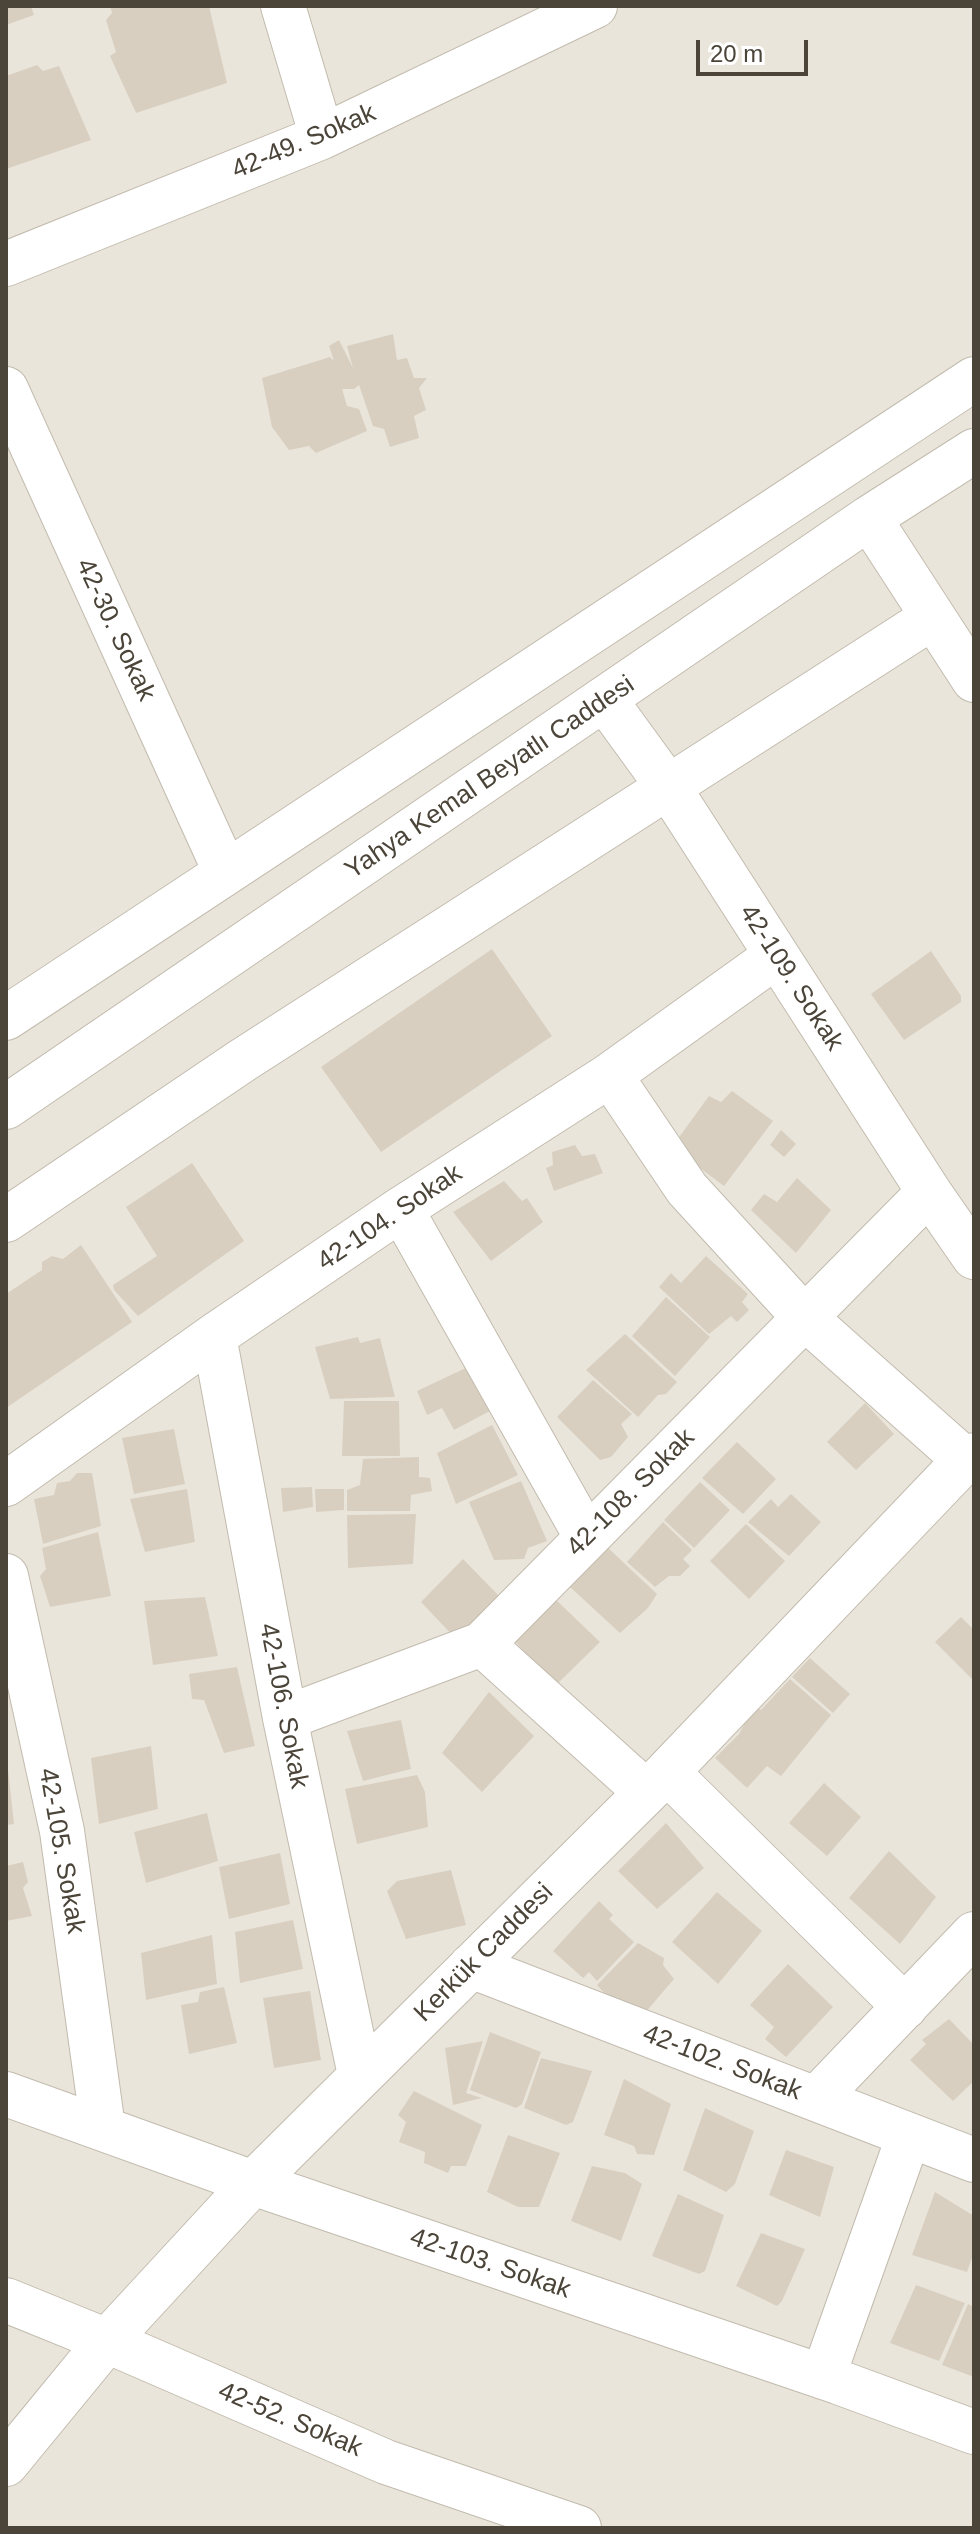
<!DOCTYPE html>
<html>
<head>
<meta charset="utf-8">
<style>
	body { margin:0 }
	#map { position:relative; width:980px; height:2534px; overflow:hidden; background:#f6f3ec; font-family:Arial,sans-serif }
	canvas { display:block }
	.frame { position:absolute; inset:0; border:8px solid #4b4439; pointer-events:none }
	.scale { position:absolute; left:696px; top:40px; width:112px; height:36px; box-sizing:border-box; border:4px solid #4b4439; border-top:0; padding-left:10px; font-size:24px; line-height:28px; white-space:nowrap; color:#4b4439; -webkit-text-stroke:6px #fff; paint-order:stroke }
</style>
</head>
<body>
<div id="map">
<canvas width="980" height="2534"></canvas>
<div class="frame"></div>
<div class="scale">20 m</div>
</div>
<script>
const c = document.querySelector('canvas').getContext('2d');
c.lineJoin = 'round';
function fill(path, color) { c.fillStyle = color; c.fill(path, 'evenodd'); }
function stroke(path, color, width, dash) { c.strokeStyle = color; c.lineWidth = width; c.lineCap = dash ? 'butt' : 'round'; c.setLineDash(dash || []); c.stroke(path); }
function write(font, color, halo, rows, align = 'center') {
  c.font = font + ' Arial,sans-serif'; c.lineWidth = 7; c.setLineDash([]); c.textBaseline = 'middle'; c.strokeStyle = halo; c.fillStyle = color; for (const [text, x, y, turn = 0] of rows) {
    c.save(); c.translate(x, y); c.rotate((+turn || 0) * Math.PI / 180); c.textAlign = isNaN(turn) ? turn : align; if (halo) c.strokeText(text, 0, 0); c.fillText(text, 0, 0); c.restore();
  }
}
const residential = new Path2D(`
	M6 6H974V2528H6Z`);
const building = new Path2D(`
	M6 6H31L34 15 6 25Z
	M110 6H209L227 83 136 113 110 56 116 52 106 20 112 13Z
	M37 65 43 71 59 66 91 140 6 169V76Z
	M393 334 397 360 407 358 414 378H427L419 388 426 410 414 416 419 438 390 447 384 429 373 426 359 385 354 389H342L347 406 359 409 367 431 316 453 309 446 289 450 272 427 262 378 330 357 334 361 329 346 339 340 353 368 347 346Z
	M492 949 552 1036 381 1152 321 1067Z
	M931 951 961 996V1002L904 1040 871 994Z
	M732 1091 773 1121 724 1186 672 1147 709 1096 721 1102Z
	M781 1130 796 1144 784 1157 770 1145Z
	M575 1145 582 1156 595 1154 603 1173 554 1191 546 1168 553 1165 552 1152Z
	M192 1163 244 1241 138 1316 114 1290 113 1285 157 1256 126 1207Z
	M797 1178 831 1210 796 1253 751 1210 764 1194 777 1202Z
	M504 1181 522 1201 527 1198 543 1222 491 1261 453 1212Z
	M81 1245 132 1322 6 1408V1294L42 1270V1262L52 1256 63 1259Z
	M706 1256 748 1294 742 1302 749 1310 737 1322 731 1316 709 1334 659 1287 671 1273 681 1283Z
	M666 1297 710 1337 675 1376 632 1336Z
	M625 1334 677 1382 666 1394 658 1395 638 1417 586 1370Z
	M358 1337 360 1343 380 1338 395 1397 330 1399 315 1347Z
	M468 1367 490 1411 454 1430 442 1408 427 1415 417 1391Z
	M593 1380 632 1414 621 1424 628 1437 611 1457 600 1460 557 1417Z
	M344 1401H399L400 1456H342Z
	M865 1403 894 1434 856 1470 827 1442Z
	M492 1425 518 1475 456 1504 437 1453Z
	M174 1429 185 1484 134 1494 122 1438Z
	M737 1442 776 1479 743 1514 702 1478Z
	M419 1457V1477L430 1478 432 1491 411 1495 410 1511H347V1490L360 1485 363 1459Z
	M77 1473H92L101 1526 43 1544 34 1499 54 1495 57 1483 70 1481Z
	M521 1481 547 1541 528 1548 524 1559 494 1560 469 1502Z
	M700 1482 730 1510 694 1548 664 1520Z
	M312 1487 313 1507 283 1512 281 1488Z
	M187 1489 195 1542 145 1552 130 1499Z
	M315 1489H344V1510L316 1512Z
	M791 1494 821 1522 789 1556 748 1522 771 1499 778 1507Z
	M416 1514 413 1564 348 1568 347 1515Z
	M663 1522 692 1550 683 1559 690 1566 680 1576H669L655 1587 627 1562Z
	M746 1524 785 1561 749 1599 710 1561Z
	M98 1532 111 1596 50 1607 40 1576 46 1569 42 1548Z
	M607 1547 657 1594 648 1608 620 1633 570 1587Z
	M463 1559 499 1596 457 1640 421 1602Z
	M205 1597 218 1656 153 1665 144 1601Z
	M554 1598 600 1642 554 1687 510 1635Z
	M961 1617 974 1630V1681L935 1642Z
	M810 1658 850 1694 833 1713 792 1677Z
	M237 1667 255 1746 224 1753 204 1700 192 1699 189 1674Z
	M790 1679 831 1715 781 1776 767 1766 747 1788 715 1758 739 1734 754 1706 761 1710Z
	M489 1692 534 1736 482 1792 442 1753Z
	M401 1720 411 1769 363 1781 347 1731Z
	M151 1746 158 1809 99 1824 91 1758Z
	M6 1769H8L14 1824 6 1825Z
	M417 1775 425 1792 428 1827 357 1844 345 1789Z
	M824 1783 861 1817 827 1856 789 1823Z
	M207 1813 218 1861 146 1883 134 1832Z
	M666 1823 704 1868 657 1909 618 1871Z
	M889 1851 936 1897 900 1944 849 1898Z
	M280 1853 290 1904 229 1919 219 1867Z
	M23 1862 28 1882 23 1888 32 1916 6 1921V1866Z
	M451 1870 466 1925 406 1939 387 1891 397 1881Z
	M717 1892 762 1931 718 1984 672 1942Z
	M599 1901 613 1915 609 1919 634 1942 597 1981 589 1972 583 1978 553 1951Z
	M293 1920 303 1969 240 1983 235 1932Z
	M212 1935 217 1984 146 2000 141 1953Z
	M638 1943 664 1958 663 1965 674 1979 638 2021H630L597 1985Z
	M788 1964 833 2007 786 2057 765 2039 774 2027 750 2005Z
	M224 1987 237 2043 189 2054 181 2005 198 2002 200 1992Z
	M310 1991 321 2060 274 2068 263 1998Z
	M949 2019 974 2045V2081L953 2101 910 2060 926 2044 922 2040Z
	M490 2032 541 2052 522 2104 516 2108 470 2090Z
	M483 2041 466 2093 482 2098 453 2105 445 2048Z
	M541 2058 592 2071 573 2122 566 2125 524 2108Z
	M624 2079 671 2104 654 2155 637 2154 634 2146 604 2135Z
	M414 2091 482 2125 466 2166H451L448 2173 424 2163 425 2152 399 2142 406 2122 398 2115Z
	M705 2108 754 2131 735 2184 726 2192 683 2170Z
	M508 2135 560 2153 539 2207H518L487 2192Z
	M786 2150 834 2167 820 2217 769 2195Z
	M592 2166 625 2173 642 2184 621 2241 571 2221Z
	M935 2192 974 2216V2252L967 2272 912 2255Z
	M678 2194 724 2215 705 2271 699 2274 652 2256Z
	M761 2233 805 2249 782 2301 777 2306 736 2286Z
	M916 2285 965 2303 939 2361 890 2343Z
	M968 2304 974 2307V2377L942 2365Z`);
const minor = new Path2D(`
	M283 6 322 137
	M6 264 322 137 595 6
	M6 389 225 871
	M869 518 974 680
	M605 700 669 788 929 1192 974 1257
	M6 1018 974 379
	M610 1075 687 1189 804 1317 965 1460
	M6 1107 869 518 974 451
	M401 1209 587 1538
	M6 1220 243 1060 933 617
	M214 1336 285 1718 360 2075
	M6 1484 214 1336 401 1209 610 1075 776 956
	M6 1576 62 1831 103 2128
	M482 1644 646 1792
	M285 1718 482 1644 929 1192
	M667 1772 905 2007
	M471 1966 974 2160
	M6 2094 253 2183 838 2382 974 2432
	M816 2099 974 1934
	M6 2300 107 2341 386 2462 579 2528
	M823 2377 909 2135
	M6 2464 107 2341 253 2183 667 1772 965 1460 974 1455`);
const streetNames = [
	["42-49. Sokak",304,142,-23],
	["42-30. Sokak",115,630,65],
	["Yahya Kemal Beyatlı Caddesi",490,778,-34],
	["42-109. Sokak",791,978,57],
	["42-104. Sokak",390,1218,-34],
	["42-108. Sokak",631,1493,-45],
	["42-106. Sokak",283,1706,79],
	["42-105. Sokak",61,1851,80],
	["Kerkük Caddesi",484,1953,-45],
	["42-102. Sokak",722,2063,21],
	["42-103. Sokak",490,2264,19],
	["42-52. Sokak",290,2420,23]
];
fill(residential, '#eae5da');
fill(building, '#d8cfc1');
stroke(minor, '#c2bbae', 46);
stroke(minor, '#fff', 44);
write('26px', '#4b4439', '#fff', streetNames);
</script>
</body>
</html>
